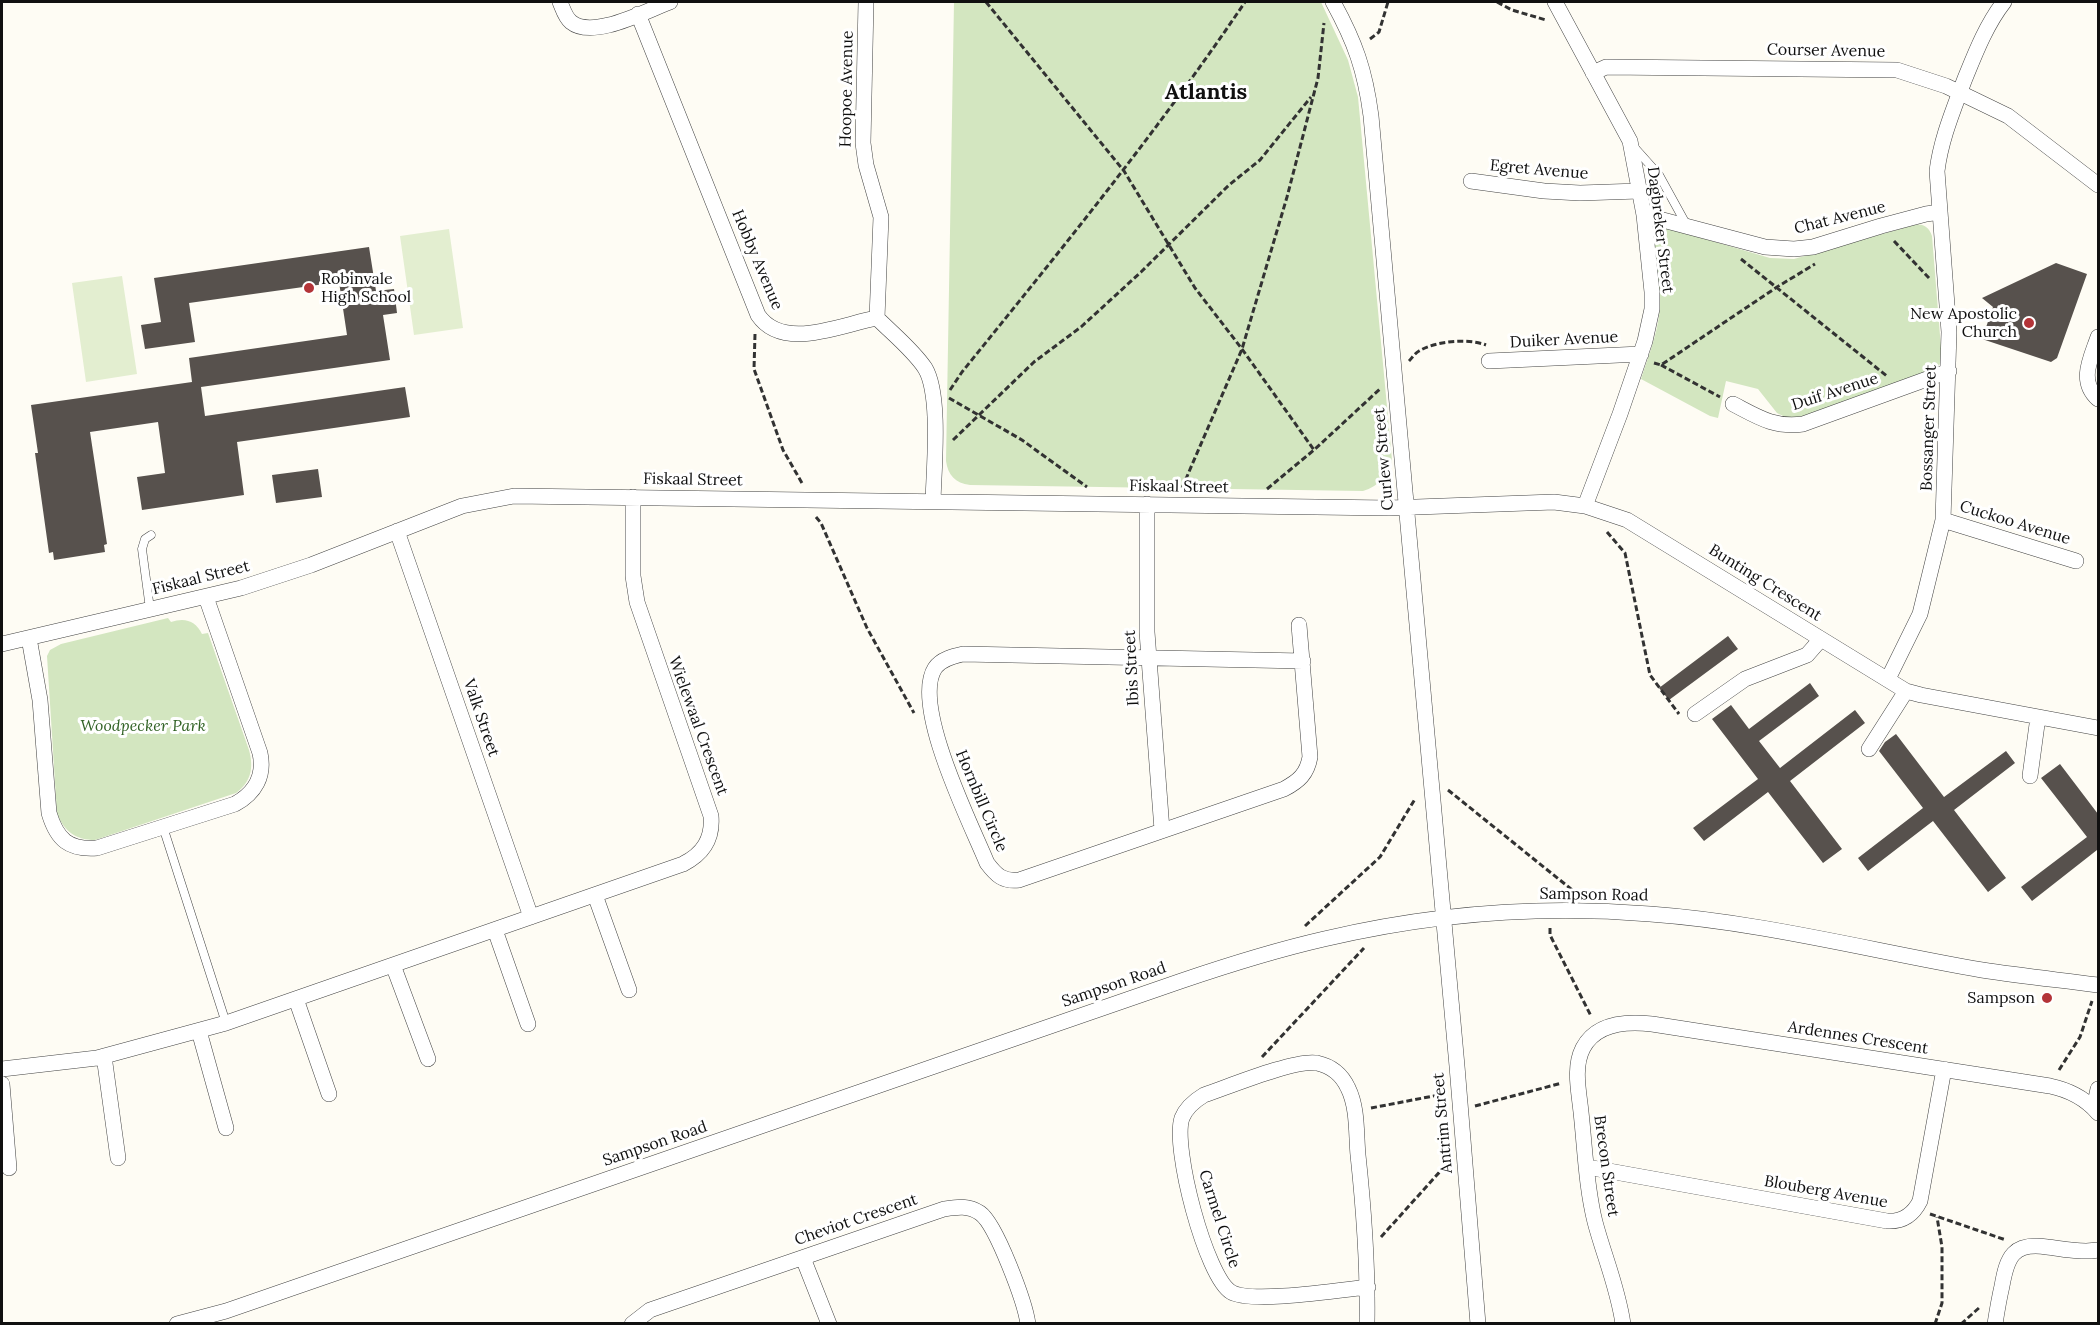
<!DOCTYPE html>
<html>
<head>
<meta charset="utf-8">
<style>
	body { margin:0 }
	#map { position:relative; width:2100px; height:1325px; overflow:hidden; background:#fefcf4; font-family:Lora,serif }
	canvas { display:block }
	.frame { position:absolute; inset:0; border:3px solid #101010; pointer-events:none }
</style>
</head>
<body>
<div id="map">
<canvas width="2100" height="1325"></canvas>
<div class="frame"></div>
</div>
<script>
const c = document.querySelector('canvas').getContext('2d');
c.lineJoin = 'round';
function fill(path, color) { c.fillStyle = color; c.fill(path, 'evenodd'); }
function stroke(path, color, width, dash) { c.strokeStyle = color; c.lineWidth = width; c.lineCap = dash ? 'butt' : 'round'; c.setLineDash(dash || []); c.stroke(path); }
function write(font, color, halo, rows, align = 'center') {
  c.font = font + ' Lora,serif'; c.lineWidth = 6; c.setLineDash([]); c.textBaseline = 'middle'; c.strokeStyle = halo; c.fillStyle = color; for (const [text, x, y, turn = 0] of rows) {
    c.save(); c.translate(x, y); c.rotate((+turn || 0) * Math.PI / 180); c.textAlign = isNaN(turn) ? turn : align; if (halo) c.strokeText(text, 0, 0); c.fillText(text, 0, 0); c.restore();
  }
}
const green = new Path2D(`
	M954 2H1321L1348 60 1358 97 1392 460C1388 476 1379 486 1363 491L970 485C955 483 948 475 946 461Z
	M1914 225C1923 223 1929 227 1932 236L1942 360 1938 367 1804 417 1790 418 1783 416 1777 413 1758 389 1726 381 1718 418 1710 416 1641 379C1649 354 1660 328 1660 302 1660 286 1650 250 1654 237 1656 231 1661 228 1668 228L1770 258 1794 259Z
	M168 618 171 622C185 617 196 621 202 634L208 633 249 750C254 768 251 782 236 793L95 840C76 840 65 832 57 814L47 656 50 650 61 644Z`);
const pitch = new Path2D(`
	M449 229 463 328 414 335 400 236Z
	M122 276 137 374 86 382 72 283Z`);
const building = new Path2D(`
	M369 247 376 291 394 289 397 313 383 315 390 360 201 387 205 416 405 387 410 417 237 442 244 495 142 510 137 477 165 473 158 422 90 432 107 544 104 545 105 552 54 560 53 552 49 553 35 453H38L31 405 192 382 189 358 347 335 339 282 189 303 195 342 145 349 141 325 161 322 154 278Z
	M2056 263 2087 274 2057 358 2051 362 1982 339 1993 307 1982 298Z
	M318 469 322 497 276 503 272 475Z
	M1728 636 1738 649 1669 700 1659 688Z
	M1810 683 1819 696 1759 741 1780 768 1855 710 1865 723 1790 781 1842 849 1823 863 1768 792 1704 841 1693 828 1758 779 1712 719 1731 705 1749 729Z
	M1896 734 1944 797 2006 751 2015 763 1954 810 2006 878 1988 892 1933 821 1868 871 1858 858 1923 808 1879 751 1885 742Z
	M2060 764 2098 814V852L2097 850 2032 901 2021 887 2087 837 2041 778Z`);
const path = new Path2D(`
	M986 2 1124 171 1195 288 1242 349 1314 450
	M1497 2 1512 10 1546 20
	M1370 39 1379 32 1388 2
	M1894 241 1929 278
	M1741 259 1888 377
	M755 334 754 369 783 450 802 483
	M1409 361C1412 358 1415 353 1419 351 1436 341 1468 338 1486 345
	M1654 363 1661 365 1777 287 1815 264
	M1661 365 1720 397
	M950 390 962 372C1060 251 1158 131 1245 2
	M949 398 1022 440 1087 487
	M953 440 1034 362 1081 327 1141 272 1229 185 1260 160 1311 97
	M1182 488 1242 349 1287 197 1318 78 1324 23
	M1267 489 1314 450 1381 388
	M816 517 821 523 867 628 914 713
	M1607 532 1625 553 1650 675 1679 714
	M1448 790 1576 893
	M1305 926 1380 857 1415 799
	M1550 928V935L1591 1016
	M1262 1057 1364 948
	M2059 1070 2080 1037 2092 1001
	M1475 1106 1562 1083
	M1371 1108 1444 1094
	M1930 1214 2006 1240
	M1381 1237 1445 1166 1450 1163
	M1935 1324 1942 1303V1247L1937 1217
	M1961 1324 1980 1307`);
const service = new Path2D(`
	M1634 147 1659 175 1686 224
	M150 609 142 549 145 539 151 535
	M163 827 226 1023`);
const minor = new Path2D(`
	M560 2C563 9 565 17 571 22 593 40 647 10 670 2
	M866 2 863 143 866 165 881 217 877 318
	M1333 2C1355 42 1365 70 1371 116L1457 1066 1478 1324
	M1555 2 1630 141 1644 215 1652 292V309L1645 341 1620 414 1585 506
	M638 14 758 315C783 352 842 324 877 318
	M1593 73 1606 67 1897 70 1946 86 2008 116 2098 185
	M1471 181 1544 191 1580 193 1639 191
	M1644 215 1765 247 1794 249 1813 247 1881 226 1926 214 1940 212
	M877 318C893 334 913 350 925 368 941 394 934 468 933 501
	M2098 337C2091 358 2078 381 2098 399
	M1489 361 1641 354
	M1733 404C1758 417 1774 428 1803 424L1949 371
	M1147 504V632L1162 830
	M1943 520 2076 561
	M397 531 531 917
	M1299 625 1310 757C1307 774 1299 781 1284 789L1019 880C1003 882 996 875 987 863 971 824 911 705 935 668 941 659 954 656 963 654L1303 661
	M29 638 40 700 49 813C57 840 69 850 97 848L235 804C255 793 265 776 260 753L206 597
	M2 644 241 588 311 565 462 506 514 496 1389 508 1554 502 1585 506 1627 520 1906 691 1921 695 2098 728
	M1888 679 1920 614 1943 520 1949 332 1937 171C1941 139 1953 111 1964 81 1975 54 1986 25 2004 2
	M1695 714 1745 679 1807 655 1821 639
	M1869 749 1906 691
	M2030 776 2038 717
	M595 895 629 990
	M495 930 528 1024
	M393 965 428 1059
	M296 999 329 1094
	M199 1031 226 1128
	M104 1056 118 1158
	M2 1069 97 1058 226 1023 683 864C703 854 713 839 711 816L637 602 633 576V497
	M2 1084 9 1168
	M2094 1108 2098 1089
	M1587 1167 1887 1221C1902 1222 1913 1215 1920 1201L1944 1069
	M803 1258 829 1324
	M177 1324 226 1311 1181 981C1228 965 1276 950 1324 939 1430 914 1542 905 1650 914 1762 922 1872 951 1982 970 2021 976 2060 980 2098 985
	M632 1324 650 1310 944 1209C957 1207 968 1205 980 1213 996 1224 1025 1302 1028 1324
	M1367 1324C1368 1267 1364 1211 1358 1155 1356 1134 1358 1108 1348 1088 1342 1075 1331 1066 1317 1063 1295 1059 1228 1087 1204 1095 1194 1101 1186 1108 1182 1118 1172 1147 1206 1277 1231 1292 1251 1304 1340 1290 1368 1287
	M1623 1324C1618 1288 1604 1256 1595 1222 1586 1186 1585 1148 1581 1112 1579 1092 1573 1067 1583 1048 1596 1023 1626 1021 1652 1024L2050 1086C2069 1090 2085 1098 2098 1113
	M1995 1324C1997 1311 1999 1299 2002 1286 2007 1257 2013 1242 2047 1247 2064 1249 2081 1253 2098 1250`);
const markers = [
	[309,288,6,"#b33438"],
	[2029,323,6,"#b33438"],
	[2047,998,6,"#b33438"]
];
const streetNames = [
	["Courser Avenue",1826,51,1],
	["Hoopoe Avenue",847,89,-89],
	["Egret Avenue",1539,170,5],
	["Chat Avenue",1840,218,-14],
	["Dagbreker Street",1660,230,83],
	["Hobby Avenue",757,260,67],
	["Duiker Avenue",1564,340,-3],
	["Duif Avenue",1835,392,-18],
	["Bossanger Street",1929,428,-88],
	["Curlew Street",1384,459,-95],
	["Fiskaal Street",693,480,1],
	["Fiskaal Street",1179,487,1],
	["Cuckoo Avenue",2015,523,17],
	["Fiskaal Street",201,578,-14],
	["Bunting Crescent",1765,583,32],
	["Ibis Street",1132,668,-93],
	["Valk Street",481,718,71],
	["Wielewaal Crescent",698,726,70],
	["Hornbill Circle",981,801,67],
	["Sampson Road",1594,895,1],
	["Sampson Road",1114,985,-19],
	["Ardennes Crescent",1858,1038,9],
	["Antrim Street",1443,1123,-95],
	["Sampson Road",655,1144,-19],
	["Brecon Street",1606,1166,82],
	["Blouberg Avenue",1826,1192,10],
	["Carmel Circle",1219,1219,72],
	["Cheviot Crescent",856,1220,-19]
];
const poiNames = [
	["Robinvale",321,279,"left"],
	["High School",321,297,"left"],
	["New Apostolic",2017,314],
	["Church",2017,332],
	["Sampson",2035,998]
];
const parkNames = [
	["Woodpecker Park",143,726]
];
const districtNames = [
	["Atlantis",1206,93]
];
fill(green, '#d3e6c0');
fill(pitch, '#e3eed0');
fill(building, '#57514d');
stroke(service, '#434343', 9);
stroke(minor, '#434343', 16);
stroke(path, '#323232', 3, [6, 3]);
stroke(service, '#fff', 8);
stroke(minor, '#fff', 15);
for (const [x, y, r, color] of markers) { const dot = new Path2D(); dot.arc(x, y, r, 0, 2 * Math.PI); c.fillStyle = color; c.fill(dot); stroke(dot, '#fff', 2); }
write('16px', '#101010', '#fff', streetNames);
write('16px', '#101010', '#fff', poiNames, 'right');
write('italic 16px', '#316225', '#fff', parkNames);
write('bold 22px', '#101010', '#fff', districtNames);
</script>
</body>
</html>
